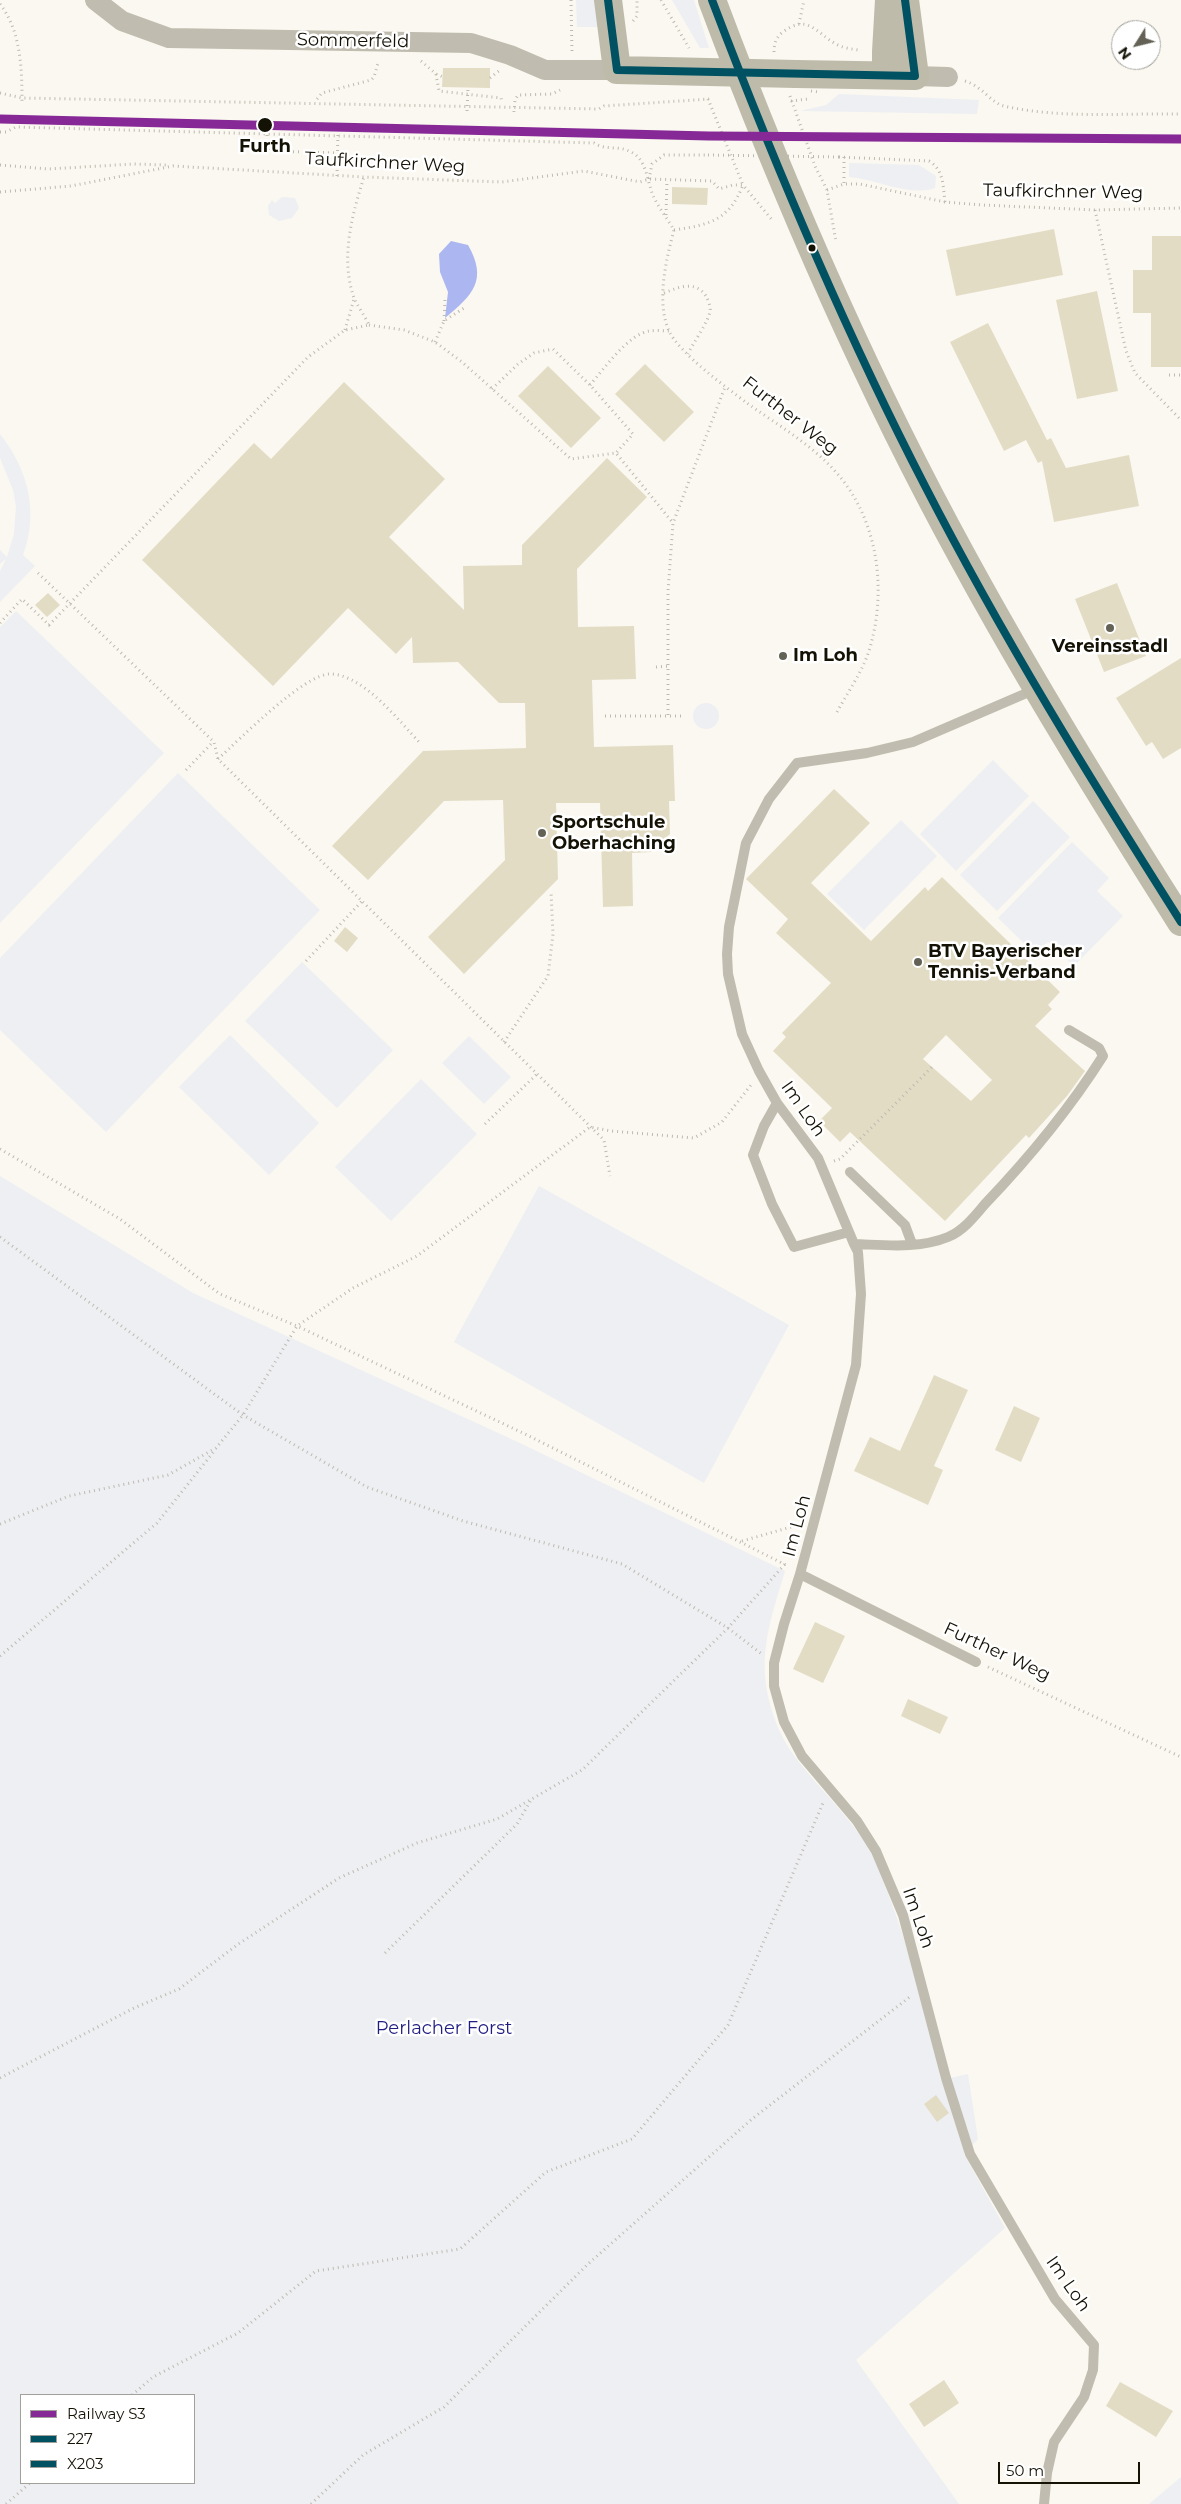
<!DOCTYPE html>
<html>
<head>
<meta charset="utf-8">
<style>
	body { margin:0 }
	#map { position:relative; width:1181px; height:2504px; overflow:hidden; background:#faf8f0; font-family:Montserrat,sans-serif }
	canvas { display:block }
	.legend { position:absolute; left:20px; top:2394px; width:175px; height:90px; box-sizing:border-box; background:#fff; border:1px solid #a1a09b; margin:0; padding:6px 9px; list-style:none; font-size:15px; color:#141105 }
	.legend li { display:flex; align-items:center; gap:10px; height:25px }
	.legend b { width:25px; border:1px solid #a1a09b }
	.north { position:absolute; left:1111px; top:20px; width:50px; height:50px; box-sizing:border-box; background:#fff; border:1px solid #a1a09b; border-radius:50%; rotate:234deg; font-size:14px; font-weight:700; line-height:20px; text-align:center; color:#141105 }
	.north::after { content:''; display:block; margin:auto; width:18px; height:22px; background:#646257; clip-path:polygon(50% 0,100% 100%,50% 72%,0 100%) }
	.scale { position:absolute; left:998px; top:2462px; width:142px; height:22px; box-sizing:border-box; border:2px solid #141105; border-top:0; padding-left:6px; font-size:15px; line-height:18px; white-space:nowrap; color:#141105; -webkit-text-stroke:4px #fff; paint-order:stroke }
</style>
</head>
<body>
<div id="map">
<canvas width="1181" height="2504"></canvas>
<ul class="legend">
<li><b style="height:6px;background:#862996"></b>Railway S3</li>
<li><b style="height:6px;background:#005262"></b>227</li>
<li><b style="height:6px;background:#005262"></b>X203</li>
</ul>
<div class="north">N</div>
<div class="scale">50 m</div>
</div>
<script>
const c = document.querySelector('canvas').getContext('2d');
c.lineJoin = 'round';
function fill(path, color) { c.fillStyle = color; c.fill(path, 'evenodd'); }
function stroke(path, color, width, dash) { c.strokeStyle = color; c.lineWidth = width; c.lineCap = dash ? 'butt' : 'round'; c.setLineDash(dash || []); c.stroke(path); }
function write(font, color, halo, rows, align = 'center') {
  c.font = font + ' Montserrat,sans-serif'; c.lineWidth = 5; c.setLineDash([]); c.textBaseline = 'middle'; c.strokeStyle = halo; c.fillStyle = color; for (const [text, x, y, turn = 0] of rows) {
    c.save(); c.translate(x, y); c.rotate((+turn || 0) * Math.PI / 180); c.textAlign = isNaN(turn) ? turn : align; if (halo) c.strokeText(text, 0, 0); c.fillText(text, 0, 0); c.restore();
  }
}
const green = new Path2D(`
	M576 0H598L601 27H577Z
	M672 0H694L709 48H700Z
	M839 94 979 100 977 114 800 111 826 105Z
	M849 163 919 165 936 176 935 188C907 197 877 179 849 177Z
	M282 197 295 198 299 208 292 218 279 221 269 215 268 206 272 200 275 203Z
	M0 434C28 469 39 512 23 555L35 566 0 602V571L6 559 0 564V550L7 557 14 534 16 506 13 490 0 458Z
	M16 611 164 753 0 923V627Z
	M693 716a13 13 0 1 1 26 0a13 13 0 1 1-26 0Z
	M993 760 1029 796 956 871 920 834Z
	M178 773 320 910 106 1132 0 1030V958Z
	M1033 801 1070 837 997 911 960 875Z
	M901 820 937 856 864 930 827 894Z
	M1072 842 1109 878 1097 891 1123 916 1074 966 1048 942 1035 954 998 918Z
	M302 962 393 1050 337 1108 245 1021Z
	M230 1035 319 1123 269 1175 179 1087Z
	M469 1036 511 1077 484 1104 442 1063Z
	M421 1079 477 1134 391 1221 335 1167Z
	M0 1176 193 1293 520 1443 785 1571C777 1598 767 1627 765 1655 762 1690 775 1731 796 1758 820 1790 852 1818 871 1853 878 1865 882 1879 887 1891 911 1952 926 2016 941 2080L968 2074 978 2139 964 2154 1005 2228 856 2360 959 2504H0ZM21 2395H194V2483H21Z
	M539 1186 789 1325 704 1483 454 1342Z
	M1181 2477V2504H1149Z`);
const water = new Path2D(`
	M451 241 468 245C488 280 473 295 445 318L448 292 440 272 439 254Z`);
const building = new Path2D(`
	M443 68H490V88L442 87Z
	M672 187 708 188 707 205 672 204Z
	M1054 229 1063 275 956 296 946 250Z
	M1152 236H1181V367H1151V313H1133V270H1152Z
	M1097 291 1118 391 1077 399 1056 300Z
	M988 323 1047 440 1051 438 1066 468 1129 455 1139 506 1054 522 1042 461 1038 463 1026 440 1004 451 950 342Z
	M645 364 694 412 664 442 615 394Z
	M548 366 601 418 571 448 518 396Z
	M344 382 445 479 389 537 464 610 463 566 522 565V545L607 458 647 497 577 569 578 627 634 626 636 679 592 680 594 747 673 745 675 801H669L670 834 651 852 632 853 633 906 603 907 600 803H556L558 879 464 974 428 937 505 860 503 800 444 801 368 880 332 846 423 751 526 748 525 703H499L458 662 413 663 412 637 396 654 348 608 273 686 142 560 254 443 271 459Z
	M1117 583 1146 656 1104 672 1075 599Z
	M48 593 60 605 47 617 35 605Z
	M1181 658V748L1163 759 1152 742 1146 746 1116 698Z
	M834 789 870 823 811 883 871 941 925 887 928 891 942 877 1060 992 1048 1005 1052 1009 1035 1026 1085 1071 1067 1096 1029 1138 1026 1135 945 1221 850 1132 840 1142 819 1121 832 1108 773 1051 786 1037 782 1033 831 983 776 933 788 919 746 879ZM946 1035 992 1080 971 1101 923 1059Z
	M345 927 358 938 347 952 334 941Z
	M934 1375 968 1390 934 1466 943 1470 928 1505 854 1471 870 1437 900 1451Z
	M1014 1406 1040 1418 1021 1462 995 1450Z
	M815 1622 845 1636 823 1683 793 1669Z
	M908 1699 948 1717 940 1734 901 1716Z
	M936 2095 949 2113 937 2122 924 2104Z
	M944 2380 959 2403 924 2427 909 2404Z
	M1120 2382 1173 2411 1156 2437 1106 2406Z`);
const path = new Path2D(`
	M571 0 572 52
	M661 0 689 48
	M0 4C21 31 22 69 22 102
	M633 21 637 16V0
	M799 24 804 0
	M774 52C774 44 776 37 783 32 808 13 816 33 836 44 843 48 851 49 859 50
	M421 61 436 74 443 77
	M436 74 439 91 501 98 502 103
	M490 78 500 70
	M965 81C982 86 991 103 1004 106 1061 119 1123 113 1181 114
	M0 93 22 98 599 109 604 106 709 99
	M790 96 815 166 827 190 836 242
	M317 99 322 93 371 80 374 77 378 63
	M791 101 808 99
	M467 111 468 88
	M514 112 515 100 518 95 552 94 560 90
	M267 130V147L270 151 338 153
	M0 132H6L16 127 594 143C606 151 619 145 631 152 646 159 647 179 652 193 657 206 667 218 674 230 666 260 656 302 669 331 679 353 727 388 747 403 779 426 816 447 841 478 878 524 886 589 871 644 865 668 849 690 837 712
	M839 157 929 161C944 170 943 186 945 202
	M844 157V184
	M0 165 48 169 134 164 167 165
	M337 176 338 131
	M649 179 652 164 664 155H708
	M827 190 844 184H860L945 202 982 205 1095 210 1181 208
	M0 192 71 186 173 166 364 177 502 182 584 171 640 182 649 179 712 181 719 189 733 185H743L773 221
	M1095 210 1126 351 1135 373 1181 420
	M666 215 667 180
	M674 230C708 225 729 221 743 185L708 99
	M664 293C679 287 695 280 706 296 708 300 711 307 710 311 709 321 693 343 688 354
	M444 321 445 299
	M369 325 404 330 435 342 462 362 571 459 616 453 673 523
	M345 330 354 299
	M435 342 444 321 464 308
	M1169 375H1181
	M590 385C604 369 629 333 650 331 656 330 663 331 669 331
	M492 389 518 364 534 353 553 349 590 385 633 434 616 453
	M38 573 214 742 218 759 604 1140 610 1176
	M0 623 22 599 49 625 308 357 345 330 369 325C365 316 358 307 354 298 340 258 352 215 364 177
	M656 667 670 666
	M668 715V591L673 523 725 387
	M605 716H684
	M218 759C239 740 304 674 330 674 363 674 399 721 420 743
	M186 770 213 742
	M306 961 362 901
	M504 1042 548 976 553 934 551 892
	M485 1124 537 1074
	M0 1149 120 1219 220 1294 297 1326 525 1434 786 1565
	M834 1161 840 1159 932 1067
	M0 1237 243 1415 367 1487 463 1521 622 1564 728 1628 763 1655
	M0 1524 69 1496 168 1475 216 1448 243 1415 297 1326 353 1288 417 1256 590 1127 611 1131 694 1138 722 1122 751 1085
	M742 1541 798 1525
	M0 1656 157 1523 215 1450
	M988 1667 1181 1757
	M385 1953 517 1824 531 1800
	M0 2078 134 2008 179 1989 237 1945 339 1878 417 1843 497 1819 582 1770 728 1628 785 1564
	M132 2395 153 2377 238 2333 316 2271 460 2249 546 2172 632 2139 728 2025 823 1803
	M6 2504 30 2483
	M311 2504 363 2455 444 2407 588 2264 752 2119 911 1996`);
const service = new Path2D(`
	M1036 689 913 742 867 753 797 763 769 799 746 843 729 927 727 954 728 974 742 1034 759 1071 777 1103 818 1158 854 1244 858 1252 861 1294 856 1365 800 1574 784 1624 774 1663V1686L784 1722 802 1756 857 1821 876 1851 903 1915 946 2078 970 2154 1055 2299 1094 2345 1093 2370 1084 2397 1054 2442 1047 2473 1044 2504
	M777 1103 764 1126 753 1155 772 1204 794 1247 849 1232
	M850 1172 905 1225 912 1244
	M854 1244C886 1245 919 1249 948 1237 963 1231 975 1216 985 1204 1028 1159 1070 1108 1103 1056L1099 1048 1069 1030
	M800 1574 976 1662`);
const minor = new Path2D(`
	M95 0 122 21 169 38 471 43 510 55 545 70H617
	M915 76 948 77`);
const secondary = new Path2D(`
	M608 0 617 70 664 71
	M712 0C783 190 864 377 962 556 1030 681 1105 802 1181 922
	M796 74 915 76 905 0
	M886 75V52L889 0`);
const pathBridge = new Path2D(`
	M811 91 819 92
	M708 155 839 157`);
const secondaryBridge = new Path2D(`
	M664 71 796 74`);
const bus1 = new Path2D(`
	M712 0C775 166 844 329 925 486 1002 636 1091 780 1181 922`);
const bus2 = new Path2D(`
	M608 0 617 70 915 76 905 0`);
const rail1 = new Path2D(`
	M0 119 709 136 1181 139`);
const markers = [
	[265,125,8,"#141105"],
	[812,248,4.5,"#141105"],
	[1110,628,5,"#646257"],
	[783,656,5,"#646257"],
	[542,833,5,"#646257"],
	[918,962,5,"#646257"]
];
const streetNames = [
	["Sommerfeld",353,41,1],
	["Taufkirchner Weg",385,163,3],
	["Taufkirchner Weg",1063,192,1],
	["Further Weg",790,416,38],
	["Im Loh",803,1109,55],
	["Im Loh",797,1526,-75],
	["Further Weg",997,1652,25],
	["Im Loh",918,1918,71],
	["Im Loh",1068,2284,55]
];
const stopNames = [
	["Furth",265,147]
];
const poiNames = [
	["Vereinsstadl",1110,647,"center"],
	["Im Loh",793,656],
	["Sportschule",552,823],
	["Oberhaching",552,844],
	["BTV Bayerischer",928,952],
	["Tennis-Verband",928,973]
];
const parkNames = [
	["Perlacher Forst",444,2029]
];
fill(green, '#eeeff2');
fill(water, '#acb7f1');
fill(building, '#e3dcc5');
stroke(path, '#bdbab0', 3, [1, 4]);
stroke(service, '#c0bcaf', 10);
stroke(minor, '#c0bcaf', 20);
stroke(secondary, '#bebbab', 28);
stroke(pathBridge, '#bdbab0', 3, [1, 4]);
stroke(secondaryBridge, '#bebbab', 28);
stroke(bus1, '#005262', 8);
stroke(bus2, '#005262', 8);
stroke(rail1, '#862996', 9);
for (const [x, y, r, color] of markers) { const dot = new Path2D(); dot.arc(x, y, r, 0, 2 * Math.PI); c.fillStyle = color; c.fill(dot); stroke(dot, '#fff', 2); }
write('18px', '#141105', '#fff', streetNames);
write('bold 18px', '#141105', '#fff', stopNames);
write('bold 18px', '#141105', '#fff', poiNames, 'left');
write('18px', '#211e81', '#fff', parkNames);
</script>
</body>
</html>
